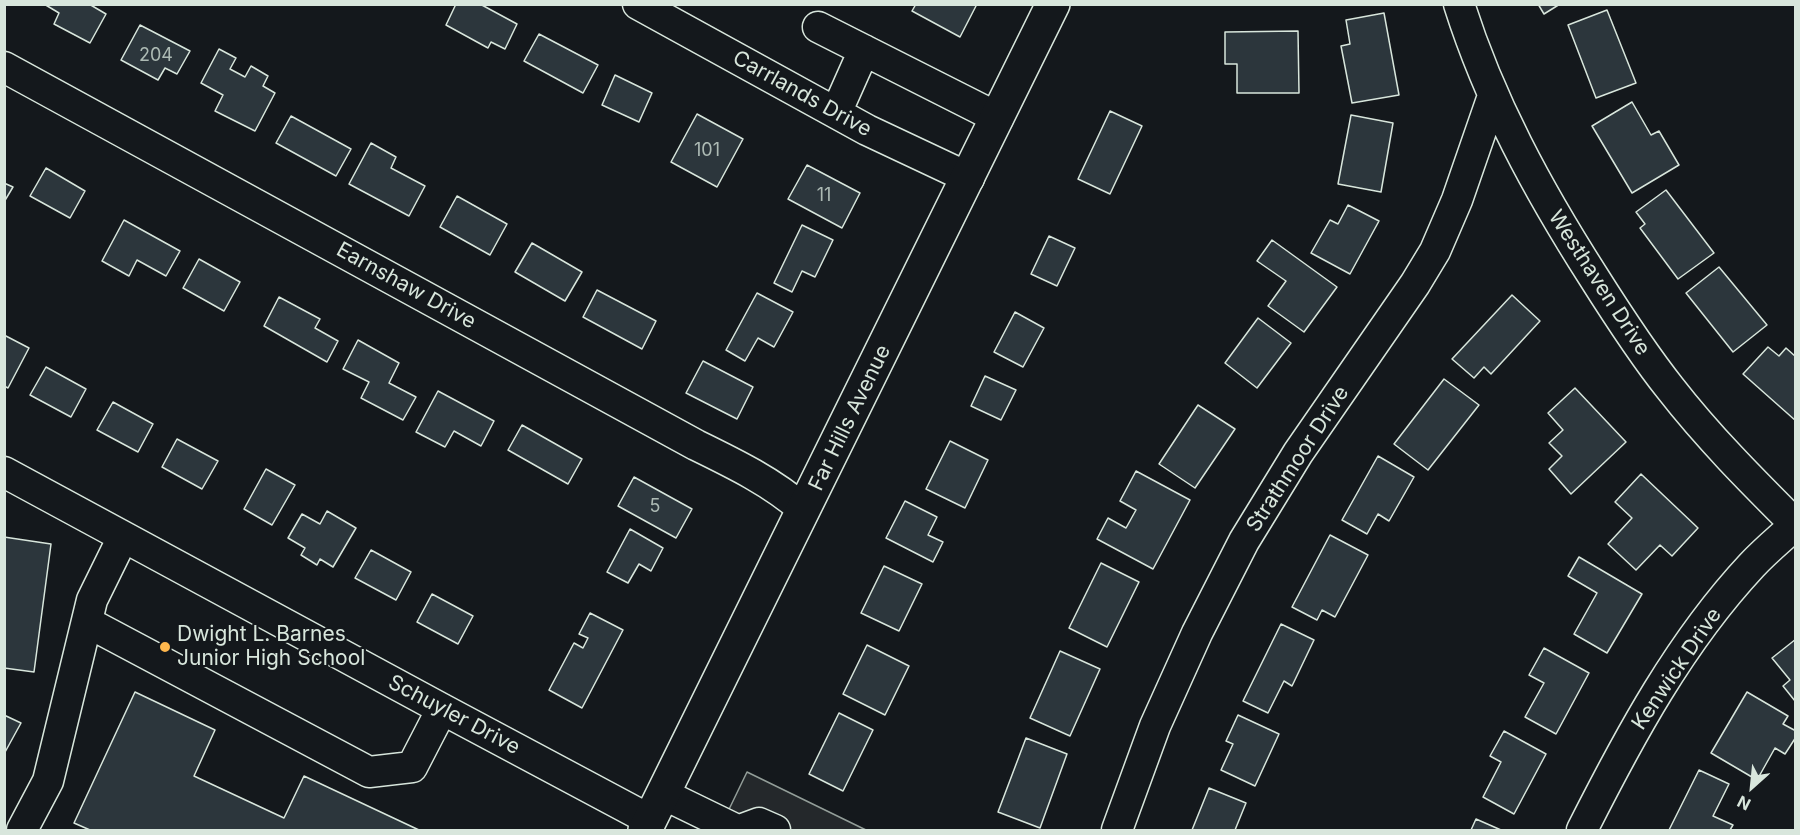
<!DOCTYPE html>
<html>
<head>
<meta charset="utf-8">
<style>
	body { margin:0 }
	#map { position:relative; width:1800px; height:835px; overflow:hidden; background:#14181c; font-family:Inter,sans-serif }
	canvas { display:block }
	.frame { position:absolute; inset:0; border:6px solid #d8e6dc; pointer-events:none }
	.north { position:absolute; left:1722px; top:757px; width:60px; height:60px; -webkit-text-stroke:4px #14181c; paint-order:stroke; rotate:207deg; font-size:16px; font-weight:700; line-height:24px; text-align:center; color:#d8e6dc }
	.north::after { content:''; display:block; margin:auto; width:21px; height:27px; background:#d8e6dc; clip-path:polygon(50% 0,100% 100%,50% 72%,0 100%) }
</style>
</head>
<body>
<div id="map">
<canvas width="1800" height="835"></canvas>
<div class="frame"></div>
<div class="north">N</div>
</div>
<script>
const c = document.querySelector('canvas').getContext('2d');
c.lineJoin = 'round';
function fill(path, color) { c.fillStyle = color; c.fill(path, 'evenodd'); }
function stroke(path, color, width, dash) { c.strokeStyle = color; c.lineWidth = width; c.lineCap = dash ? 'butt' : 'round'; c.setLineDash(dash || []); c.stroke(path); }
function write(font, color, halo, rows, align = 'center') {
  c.font = font + ' Inter,sans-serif'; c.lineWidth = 4.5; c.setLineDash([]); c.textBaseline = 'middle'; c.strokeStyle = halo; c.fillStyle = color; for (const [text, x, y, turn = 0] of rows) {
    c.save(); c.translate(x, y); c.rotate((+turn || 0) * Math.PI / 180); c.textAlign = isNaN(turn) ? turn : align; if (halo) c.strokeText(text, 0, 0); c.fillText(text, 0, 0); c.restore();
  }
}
const parking = new Path2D(`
	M747 772 866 830H719Z`);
const building = new Path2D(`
	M44 4H89L106 14 90 43 54 24 59 13Z
	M456 4H480L517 24 505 49 491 42 488 48 446 25Z
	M916 4H977L960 37 912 11Z
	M1538 4H1560L1544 14Z
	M1607 10 1636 83 1596 98 1568 25Z
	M1384 13 1399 95 1352 103 1341 46 1350 44 1346 20Z
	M140 25 190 51 177 74 165 68 158 80 121 60Z
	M1298 31 1299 93H1237V64H1225V32Z
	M539 34 598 65 583 93 524 61Z
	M219 49 236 58 230 69 245 77 251 66 268 76 263 86 275 93 255 131 215 111 223 95 201 83Z
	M615 75 652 93 639 122 602 105Z
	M1632 102 1651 135 1659 131 1679 165 1632 193 1592 126Z
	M1110 111 1142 126 1110 194 1078 179Z
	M697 114 743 139 717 187 671 162Z
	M1351 115 1393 123 1381 192 1338 184Z
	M291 116 351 149 336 176 276 143Z
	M371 143 396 157 391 168 425 186 409 216 349 184Z
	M807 165 860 193 842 228 788 199Z
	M46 168 85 191 70 218 30 196Z
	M4 183 13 187 4 202Z
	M1666 190 1714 253 1678 279 1640 228 1645 224 1636 212Z
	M457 196 507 224 490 255 440 227Z
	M1348 205 1379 221 1350 274 1311 253 1330 220 1338 224Z
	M124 220 180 251 166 276 137 260 129 276 102 261Z
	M802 225 833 240 815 277 802 271 792 292 774 283Z
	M1049 236 1075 248 1057 286 1031 274Z
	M1272 240 1337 287 1304 332 1268 306 1286 281 1257 261Z
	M532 243 582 272 565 301 515 272Z
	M199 259 240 282 224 311 183 288Z
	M1719 267 1767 325 1733 352 1686 293Z
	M597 290 656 321 642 349 583 317Z
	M757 293 793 312 774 347 758 338 745 361 726 350Z
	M1512 295 1540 321 1491 374 1484 367 1474 378 1452 359Z
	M279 297 320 319 315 328 338 341 327 362 264 326Z
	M1015 312 1044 328 1023 367 994 352Z
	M1258 318 1291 343 1257 388 1225 363Z
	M4 335 29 348 8 388 4 386Z
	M358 340 399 363 389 383 416 397 403 420 361 398 369 382 343 369Z
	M1768 347 1779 356 1786 348 1796 357V421L1743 374Z
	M703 361 753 387 737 419 686 393Z
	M46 367 86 389 71 417 30 395Z
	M985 376 1016 390 1001 420 971 406Z
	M1444 379 1479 405 1428 470 1394 444Z
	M1575 388 1626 442 1571 494 1549 469 1562 456 1549 443 1563 430 1548 413Z
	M438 391 494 421 481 446 454 431 445 447 416 432Z
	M113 402 153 424 138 452 97 430Z
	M1198 405 1235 429 1195 488 1159 464Z
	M522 425 582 459 568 484 508 450Z
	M177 439 218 461 202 489 162 467Z
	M950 441 988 460 965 508 926 489Z
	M1378 456 1414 477 1389 521 1378 514 1367 534 1342 520Z
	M266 469 295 485 272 525 244 509Z
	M1136 471 1190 500 1153 569 1097 539 1108 518 1126 528 1136 510 1120 501Z
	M1641 474 1698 528 1672 556 1660 545 1636 570 1608 544 1632 518 1615 502Z
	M634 477 692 509 676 538 618 506Z
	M905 501 937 517 928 535 943 542 933 562 886 538Z
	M327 511 356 528 333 567 320 559 317 565 301 555 305 548 288 538 302 514 320 524Z
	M630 529 663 548 651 571 639 564 628 583 607 572Z
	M1330 535 1368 555 1335 617 1322 610 1317 620 1292 607Z
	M4 537 51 544 34 672 4 668Z
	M371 550 411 572 396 600 355 578Z
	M1579 557 1642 594 1607 653 1574 634 1597 593 1568 576Z
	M1101 563 1139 582 1107 647 1069 628Z
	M884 566 922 584 899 631 861 613Z
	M432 594 473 616 458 644 417 622Z
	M590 613 623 630 582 708 549 690 574 643 583 648 588 638 579 634Z
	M1281 624 1314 640 1292 686 1284 681 1268 713 1243 701Z
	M1796 639V701H1795L1783 686 1790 680 1772 658Z
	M867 645 909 666 885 715 843 694Z
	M1544 648 1589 673 1556 734 1525 717 1544 683 1529 675Z
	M1060 651 1100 669 1070 736 1030 718Z
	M135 692 215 730 194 776 284 818 304 776 419 830H90L74 823Z
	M1747 692 1788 716 1783 724 1796 731V737L1785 754 1775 748 1757 780 1711 753Z
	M839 713 873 730 843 791 809 774Z
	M4 715 21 723 4 754Z
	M1238 715 1279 734 1255 786 1221 770 1233 744 1226 741Z
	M1504 731 1546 754 1514 814 1483 797 1501 762 1490 756Z
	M1026 738 1067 754 1040 828 998 812Z
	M1699 770 1729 784 1713 816 1733 825 1730 830H1669Z
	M1209 788 1246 803 1235 830H1192Z
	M1476 819 1501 830H1471Z`);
const minor = new Path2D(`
	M638 4 867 130 969 178
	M1459 4C1490 102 1538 190 1593 276 1617 314 1642 353 1670 388 1708 437 1752 481 1796 525
	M818 27 998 118
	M4 67 696 445C735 464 772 482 804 510
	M836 113 864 50
	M4 472 442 709 650 820
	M87 622 369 772 412 767 442 709
	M663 794 737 830
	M22 830 48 781 92 600 123 537
	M740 830 759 823 775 830
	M1117 830 1155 726 1197 633 1244 541 1298 453 1415 284 1435 251 1457 200 1493 96
	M1582 830C1629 737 1680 642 1752 565 1766 550 1781 538 1796 524`);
const major = new Path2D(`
	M645 830 1053 4`);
const markers = [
	[165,647,6,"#ffb74d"]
];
const numberNames = [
	["204",156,56],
	["101",707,151],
	["11",824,196],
	["5",655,507]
];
const streetNames = [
	["Carrlands Drive",802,94,29],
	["Westhaven Drive",1599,283,57],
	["Earnshaw Drive",406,286,29],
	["Far Hills Avenue",850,418,-64],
	["Strathmoor Drive",1298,459,-57],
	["Kenwick Drive",1677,669,-56],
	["Schuyler Drive",454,715,28]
];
const poiNames = [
	["Dwight L. Barnes",177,635],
	["Junior High School",177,659]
];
fill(parking, '#24282b');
stroke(parking, '#939e99', 1.5);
fill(building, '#2c363c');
stroke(building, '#d8e6dc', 1.5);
stroke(minor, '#d8e6dc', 33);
stroke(major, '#d8e6dc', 36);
stroke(minor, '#14181c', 30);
stroke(major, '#14181c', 33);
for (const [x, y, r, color] of markers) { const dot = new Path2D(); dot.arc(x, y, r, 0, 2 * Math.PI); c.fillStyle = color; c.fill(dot); stroke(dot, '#14181c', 2); }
write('18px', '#adbab4', null, numberNames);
write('21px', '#d8e6dc', '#14181c', streetNames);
write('21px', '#d8e6dc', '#14181c', poiNames, 'left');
</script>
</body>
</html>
